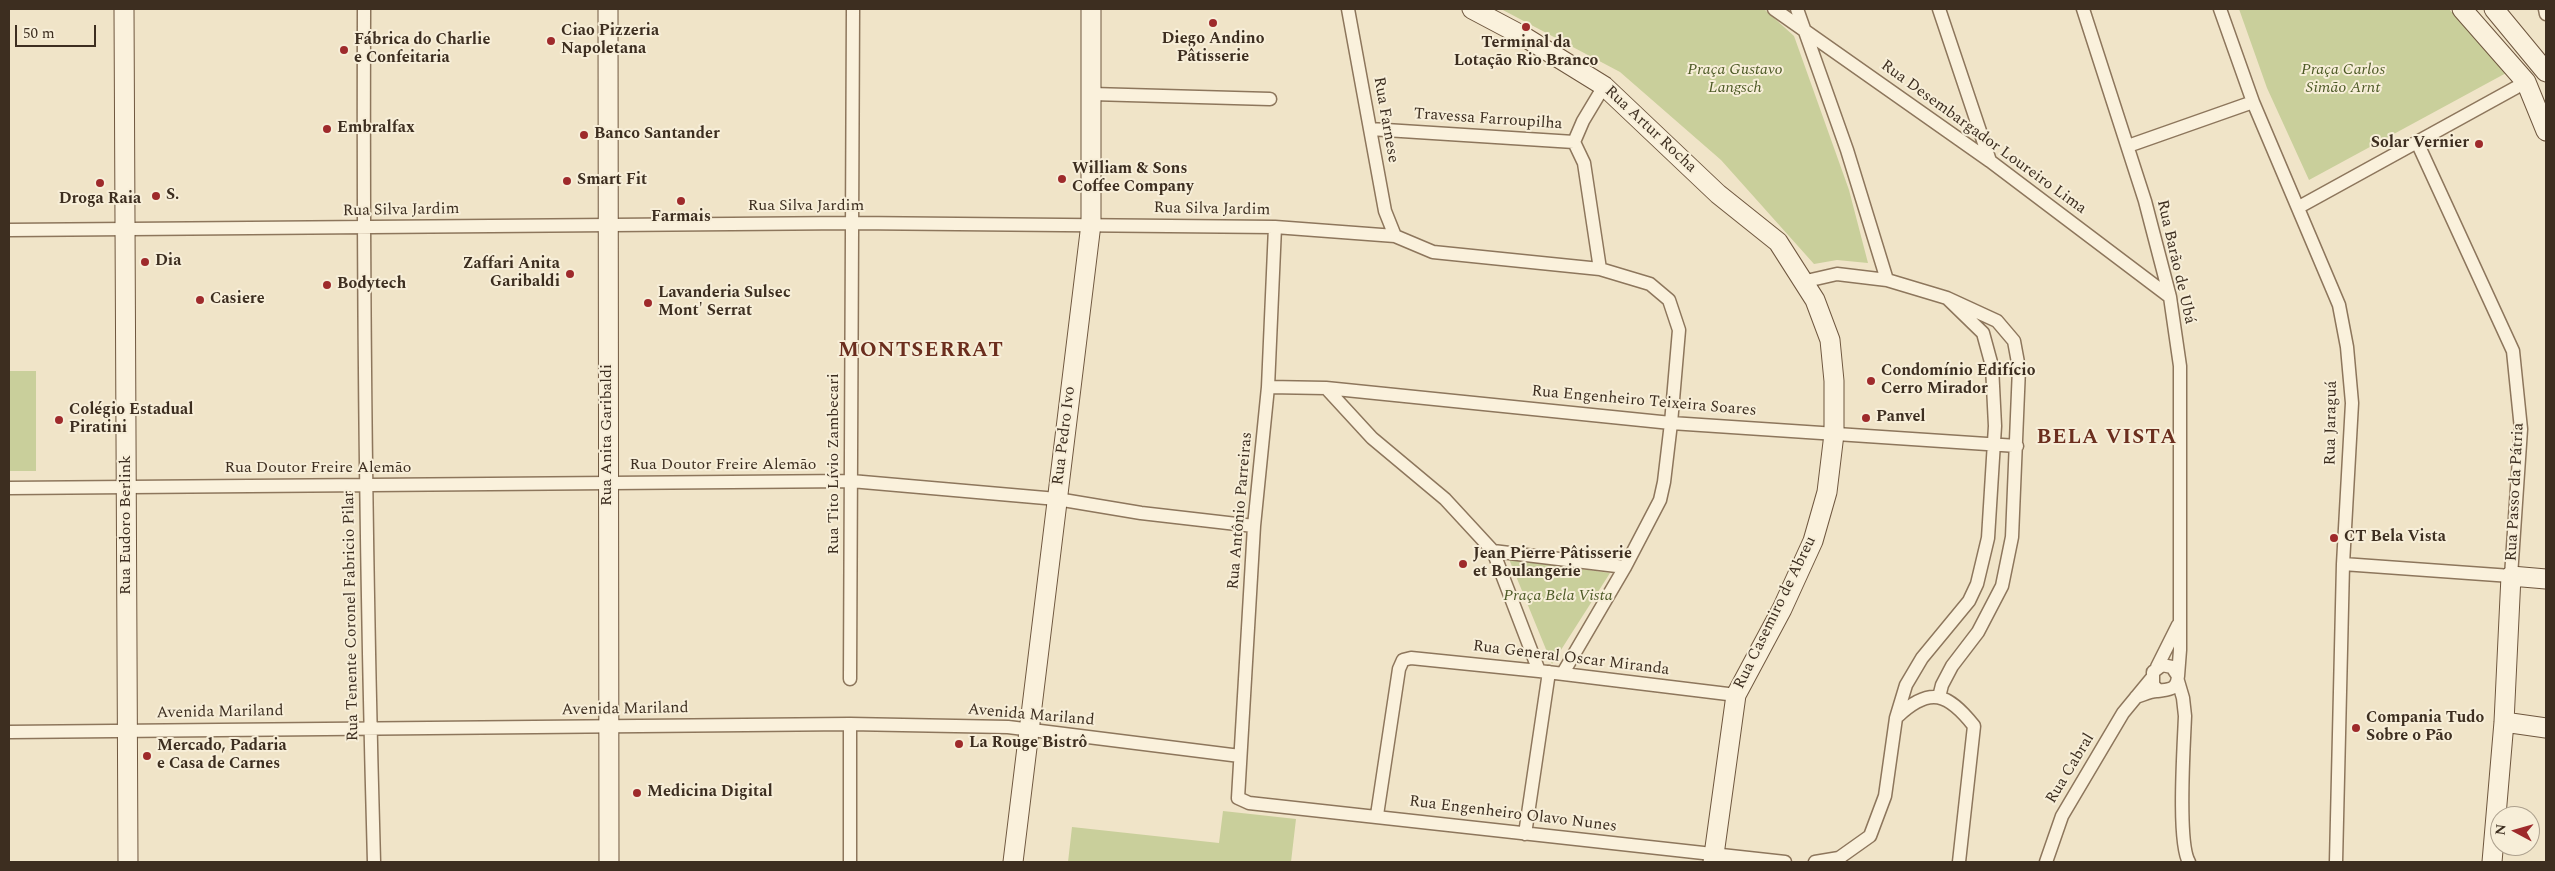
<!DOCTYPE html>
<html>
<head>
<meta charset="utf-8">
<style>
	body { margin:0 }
	#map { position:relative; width:2555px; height:871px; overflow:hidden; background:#f0e4c8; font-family:Spectral,serif }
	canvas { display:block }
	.frame { position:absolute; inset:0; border:10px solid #3d2e20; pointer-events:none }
	.north { position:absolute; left:2490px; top:806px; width:50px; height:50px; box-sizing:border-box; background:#f7eed8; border:1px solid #ada18e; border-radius:50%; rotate:276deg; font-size:14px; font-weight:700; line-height:20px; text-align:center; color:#3d2e20 }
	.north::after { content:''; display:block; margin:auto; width:18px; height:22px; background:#9e2a2b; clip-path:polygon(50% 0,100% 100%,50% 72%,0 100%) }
	.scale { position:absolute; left:15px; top:25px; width:81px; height:22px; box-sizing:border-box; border:2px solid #3d2e20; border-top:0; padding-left:6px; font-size:15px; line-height:18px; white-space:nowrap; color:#3d2e20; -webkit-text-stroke:4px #f7eed8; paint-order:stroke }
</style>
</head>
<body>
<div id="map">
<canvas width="2555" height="871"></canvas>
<div class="frame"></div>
<div class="north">N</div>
<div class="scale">50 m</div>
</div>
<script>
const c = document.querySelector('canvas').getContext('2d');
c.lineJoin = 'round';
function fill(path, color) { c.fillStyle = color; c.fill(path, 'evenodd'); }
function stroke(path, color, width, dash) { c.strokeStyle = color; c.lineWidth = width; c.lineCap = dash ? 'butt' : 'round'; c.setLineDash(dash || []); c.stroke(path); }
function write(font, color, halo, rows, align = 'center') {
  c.font = font + ' Spectral,serif'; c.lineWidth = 4; c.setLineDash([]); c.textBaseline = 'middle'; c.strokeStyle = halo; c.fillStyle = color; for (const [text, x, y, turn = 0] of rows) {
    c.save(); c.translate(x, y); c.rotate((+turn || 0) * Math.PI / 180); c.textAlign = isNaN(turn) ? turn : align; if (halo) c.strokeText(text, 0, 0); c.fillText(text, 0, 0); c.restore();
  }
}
const green = new Path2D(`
	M1501 9H1764L1794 36 1849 190 1868 263 1837 260 1814 264 1721 160 1620 72Z
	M2239 9H2449L2508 72 2309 180 2267 88Z
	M9 371H36V471H9Z
	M1509 559 1610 573 1552 664Z
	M1223 811 1296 819 1291 862H1068L1072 827 1219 843Z`);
const street = new Path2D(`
	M364 9C363 293 366 578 374 862
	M1348 9 1385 211 1395 236
	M1774 9 1990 161 2170 297
	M1797 9 1847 150 1887 280
	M1939 9 1990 161
	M2083 9 2145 201 2170 297 2180 366V650L2178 676
	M2220 9 2253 102 2339 305 2347 347 2352 403 2343 564 2336 862
	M2545 9 2546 14
	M1092 94 1270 99
	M1370 129 1574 142
	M2128 146 2253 102
	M2299 207 2526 82
	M1275 227 1268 387 1254 526 1238 798 1249 803 1785 862
	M9 230 852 223 1275 227 1395 236 1433 252 1600 269 1650 284 1669 300 1679 330 1671 423 1664 482 1660 500 1625 567 1563 673
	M1600 269 1584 163 1574 142 1583 121 1604 86
	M1802 282 1837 274 1887 280 1947 298 1997 321 2014 341 2019 368 2012 537 2002 586 1978 632 1952 666 1942 685 1939 697
	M1268 387 1326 388 1671 423 2017 446
	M1326 388 1372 438 1445 499 1493 551 1539 671
	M9 488 851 481 1057 499 1141 513 1254 526
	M1493 551 1625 567
	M2343 564 2511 576 2521 429 2513 351 2417 142
	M2157 667 2178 625
	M850 679 853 9
	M2178 681 2183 698 2185 716C2184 744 2177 842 2189 862
	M2136 697C2143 695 2150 691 2157 691 2168 689 2177 691 2178 676L2172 667 2162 665 2153 672V685L2158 690
	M1898 716C1930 686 1948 693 1974 726L1959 862
	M9 732 850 724 1008 727 1240 756
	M1377 815 1399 669 1403 660 1411 658 1539 671 1736 695
	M1525 834 1549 672
	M850 862V724
	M1815 862 1839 858 1870 836 1885 796 1896 718 1906 685 1922 658 1969 601 1977 584 1988 538 1995 426 1992 366 1983 333 1947 298
	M2046 862 2062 816 2123 713 2151 679`);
const secondary = new Path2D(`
	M124 9 128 862
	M608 9 609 862
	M1472 9 1523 36 1604 86 1718 194 1778 242 1815 300 1830 340 1834 381V434L1827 492 1813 541 1782 609 1736 695 1713 862
	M2462 9 2526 82 2546 131
	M2494 9 2546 72
	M2504 722 2546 728
	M1013 862 1091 224V9
	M2492 862 2504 722 2511 576 2546 579`);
const markers = [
	[1213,23,5,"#9e2a2b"],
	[1526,27,5,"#9e2a2b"],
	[551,41,5,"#9e2a2b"],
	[344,50,5,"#9e2a2b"],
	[327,129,5,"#9e2a2b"],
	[584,135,5,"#9e2a2b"],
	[2479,144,5,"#9e2a2b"],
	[1062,179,5,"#9e2a2b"],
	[567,181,5,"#9e2a2b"],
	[100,183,5,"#9e2a2b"],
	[156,196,5,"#9e2a2b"],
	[681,201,5,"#9e2a2b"],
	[145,262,5,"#9e2a2b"],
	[570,274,5,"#9e2a2b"],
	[327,285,5,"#9e2a2b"],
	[200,300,5,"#9e2a2b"],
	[648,303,5,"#9e2a2b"],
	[1871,381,5,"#9e2a2b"],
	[1866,418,5,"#9e2a2b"],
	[59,420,5,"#9e2a2b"],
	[2334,538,5,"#9e2a2b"],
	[1463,564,5,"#9e2a2b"],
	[2356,728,5,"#9e2a2b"],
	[959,744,5,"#9e2a2b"],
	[147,756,5,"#9e2a2b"],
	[637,793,5,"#9e2a2b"]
];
const poiNames = [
	["Ciao Pizzeria",561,32],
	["Napoletana",561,50],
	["Diego Andino",1213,40,"center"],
	["Pâtisserie",1213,58,"center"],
	["Fábrica do Charlie",354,41],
	["e Confeitaria",354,59],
	["Terminal da",1526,44,"center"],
	["Lotação Rio Branco",1526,62,"center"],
	["Embralfax",337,129],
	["Banco Santander",594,135],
	["Solar Vernier",2469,144,"right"],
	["William & Sons",1072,170],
	["Coffee Company",1072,188],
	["Smart Fit",577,181],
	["S.",166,196],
	["Droga Raia",100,200,"center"],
	["Farmais",681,218,"center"],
	["Dia",155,262],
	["Zaffari Anita",560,265,"right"],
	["Garibaldi",560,283,"right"],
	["Bodytech",337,285],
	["Lavanderia Sulsec",658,294],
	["Mont' Serrat",658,312],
	["Casiere",210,300],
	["Condomínio Edifício",1881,372],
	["Cerro Mirador",1881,390],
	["Colégio Estadual",69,411],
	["Piratini",69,429],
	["Panvel",1876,418],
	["CT Bela Vista",2344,538],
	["Jean Pierre Pâtisserie",1473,555],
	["et Boulangerie",1473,573],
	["Compania Tudo",2366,719],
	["Sobre o Pão",2366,737],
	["La Rouge Bistrô",969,744],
	["Mercado, Padaria",157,747],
	["e Casa de Carnes",157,765],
	["Medicina Digital",647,793]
];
const parkNames = [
	["Praça Gustavo",1735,71],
	["Langsch",1735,89],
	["Praça Carlos",2343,71],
	["Simão Arnt",2343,89],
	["Praça Bela Vista",1558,597]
];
const streetNames = [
	["Rua Farnese",1385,120,80],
	["Travessa Farroupilha",1488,120,4],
	["Rua Artur Rocha",1650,130,43],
	["Rua Desembargador Loureiro Lima",1983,138,36],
	["Rua Silva Jardim",806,207],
	["Rua Silva Jardim",1212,210,1],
	["Rua Silva Jardim",401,211,-1],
	["Rua Barão de Ubá",2175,262,77],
	["Rua Engenheiro Teixeira Soares",1644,402,5],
	["Rua Jaraguá",2332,423,-89],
	["Rua Anita Garibaldi",608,435,-90],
	["Rua Pedro Ivo",1065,436,-83],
	["Rua Tito Lívio Zambecari",835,464,-90],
	["Rua Doutor Freire Alemão",723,466],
	["Rua Doutor Freire Alemão",318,469],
	["Rua Passo da Pátria",2516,492,-87],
	["Rua Antônio Parreiras",1241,511,-85],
	["Rua Eudoro Berlink",127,525,-90],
	["Rua Casemiro de Abreu",1776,613,-64],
	["Rua Tenente Coronel Fabricio Pilar",352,616,-91],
	["Rua General Oscar Miranda",1571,659,7],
	["Avenida Mariland",625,710,-1],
	["Avenida Mariland",220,713,-1],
	["Avenida Mariland",1031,716,5],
	["Rua Cabral",2071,769,-59],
	["Rua Engenheiro Olavo Nunes",1513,815,7]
];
const districtNames = [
	["MONTSERRAT",921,352],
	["BELA VISTA",2107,439]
];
fill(green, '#c9cf9b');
stroke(street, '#8d765c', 15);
stroke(secondary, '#6f573f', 21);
stroke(street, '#faf1dc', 12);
stroke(secondary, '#faf1dc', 19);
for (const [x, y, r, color] of markers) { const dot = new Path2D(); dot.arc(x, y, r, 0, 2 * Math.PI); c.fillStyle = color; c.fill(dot); stroke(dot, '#f7eed8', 2); }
write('bold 16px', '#3d2e20', '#f7eed8', poiNames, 'left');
write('italic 16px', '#4d5a26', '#f7eed8', parkNames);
write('16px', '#3d2e20', '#f7eed8', streetNames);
c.letterSpacing = '1px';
write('bold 21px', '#6b2e1e', '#f7eed8', districtNames);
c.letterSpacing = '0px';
</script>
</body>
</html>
